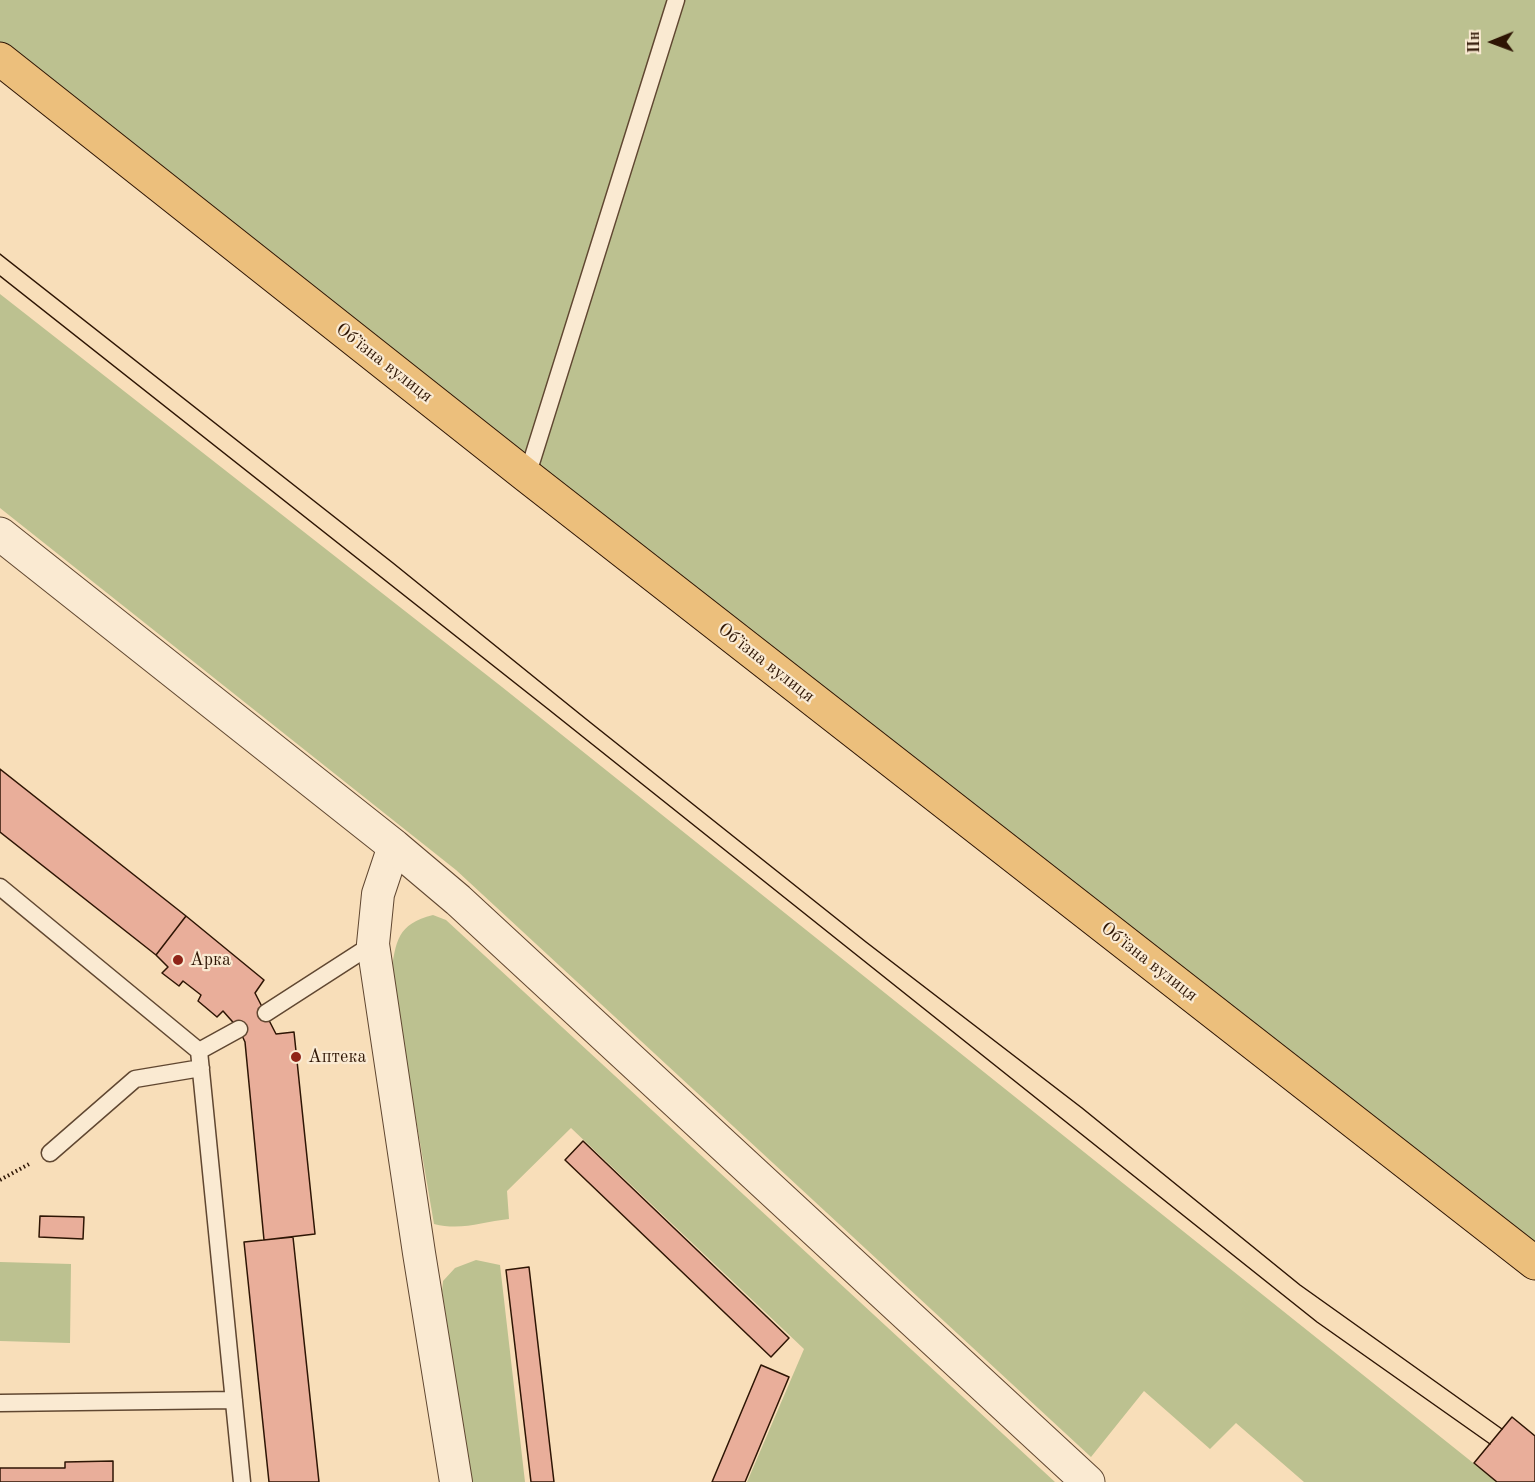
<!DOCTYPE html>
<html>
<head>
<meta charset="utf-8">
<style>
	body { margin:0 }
	#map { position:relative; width:1535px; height:1482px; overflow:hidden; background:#f8deb9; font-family:"Old Standard TT",serif }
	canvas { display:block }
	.north { position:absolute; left:1463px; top:12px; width:60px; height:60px; -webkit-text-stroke:4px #faead2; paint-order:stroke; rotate:269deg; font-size:16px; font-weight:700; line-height:24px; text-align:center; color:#2e1504 }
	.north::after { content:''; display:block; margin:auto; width:21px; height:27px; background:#2e1504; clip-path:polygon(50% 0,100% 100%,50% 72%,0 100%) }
</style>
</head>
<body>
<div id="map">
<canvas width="1535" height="1482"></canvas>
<div class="north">Пн</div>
</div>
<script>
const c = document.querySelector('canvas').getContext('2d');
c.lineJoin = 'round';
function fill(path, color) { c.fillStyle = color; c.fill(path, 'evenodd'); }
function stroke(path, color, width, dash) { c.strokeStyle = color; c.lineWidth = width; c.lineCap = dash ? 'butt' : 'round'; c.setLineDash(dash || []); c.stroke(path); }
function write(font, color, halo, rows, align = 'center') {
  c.font = font + ' "Old Standard TT",serif'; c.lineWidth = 4.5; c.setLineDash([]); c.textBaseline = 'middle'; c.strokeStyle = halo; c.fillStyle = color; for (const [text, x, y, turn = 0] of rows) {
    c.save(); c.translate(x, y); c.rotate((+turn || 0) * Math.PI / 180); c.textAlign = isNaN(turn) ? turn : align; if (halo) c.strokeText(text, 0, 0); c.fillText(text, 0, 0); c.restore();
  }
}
const green = new Path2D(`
	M0 0H1535V1263L0 59Z
	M0 294 502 687 1497 1482H1304L1236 1423 1210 1449 1144 1391 1091 1457 456 870 0 508Z
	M433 915 446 920 1055 1482H747L804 1349 571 1128 507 1191 509 1219C482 1222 461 1231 434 1224L391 974C396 941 397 924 433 915Z
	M476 1260 500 1265 525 1482H472L442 1291 443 1281 455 1268Z
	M0 1262 71 1264 70 1343 0 1341Z`);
const building = new Path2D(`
	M0 769 186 916 156 955 0 832Z
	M186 916 264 980 255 993 276 1034 294 1032 315 1234 264 1240 245 1042 239 1029 223 1011 217 1017 198 1001 201 995 183 981 179 986 162 973 168 967 156 955Z
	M583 1141 789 1338 771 1357 565 1160Z
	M40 1216 84 1217 83 1239 39 1237Z
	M293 1237 319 1482H269L244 1242Z
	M529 1267 554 1482H531L506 1270Z
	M761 1365 789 1377 745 1482H712Z
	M1512 1417 1535 1436V1482H1497L1474 1463Z
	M113 1461V1482H0V1468H65V1462Z`);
const path = new Path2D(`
	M0 1180 31 1163`);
const service = new Path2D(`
	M527 476 676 0
	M0 887 199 1051
	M266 1013 373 944
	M239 1029 199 1051 242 1482
	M50 1153 135 1079 201 1068
	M0 1403 234 1400`);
const minor = new Path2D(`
	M394 846 378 894 373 944 419 1253 456 1482`);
const tertiary = new Path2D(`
	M0 534 394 846 458 900 1088 1482`);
const primary = new Path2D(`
	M0 59 527 476 1535 1263`);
const tram = new Path2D(`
	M0 254 393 563 586 719 866 942 1082 1108 1300 1285 1502 1429
	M0 276 548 709 1317 1322 1490 1444`);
const markers = [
	[178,960,6,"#8f2418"],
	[296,1057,6,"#8f2418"]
];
const streetNames = [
	["Обʼїзна вулиця",384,363,38],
	["Обʼїзна вулиця",766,663,38],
	["Обʼїзна вулиця",1149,962,38]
];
const poiNames = [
	["Арка",190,960],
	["Аптека",308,1057]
];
fill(green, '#bcc190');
fill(building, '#e9ae9a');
stroke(building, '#2e1504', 1.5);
stroke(service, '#604731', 19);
stroke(minor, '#604731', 34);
stroke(tertiary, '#604731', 35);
stroke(primary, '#2e1504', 35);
stroke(path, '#2e1504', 4, [1.5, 3]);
stroke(service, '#faead2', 16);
stroke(minor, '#faead2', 32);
stroke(tertiary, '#faead2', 33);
stroke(primary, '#ecbf7c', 33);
stroke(tram, '#2e1504', 1.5);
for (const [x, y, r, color] of markers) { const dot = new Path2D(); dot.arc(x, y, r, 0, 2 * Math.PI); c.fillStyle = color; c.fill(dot); stroke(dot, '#faead2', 2); }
write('18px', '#2e1504', '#faead2', streetNames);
write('18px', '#2e1504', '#faead2', poiNames, 'left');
</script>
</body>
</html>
